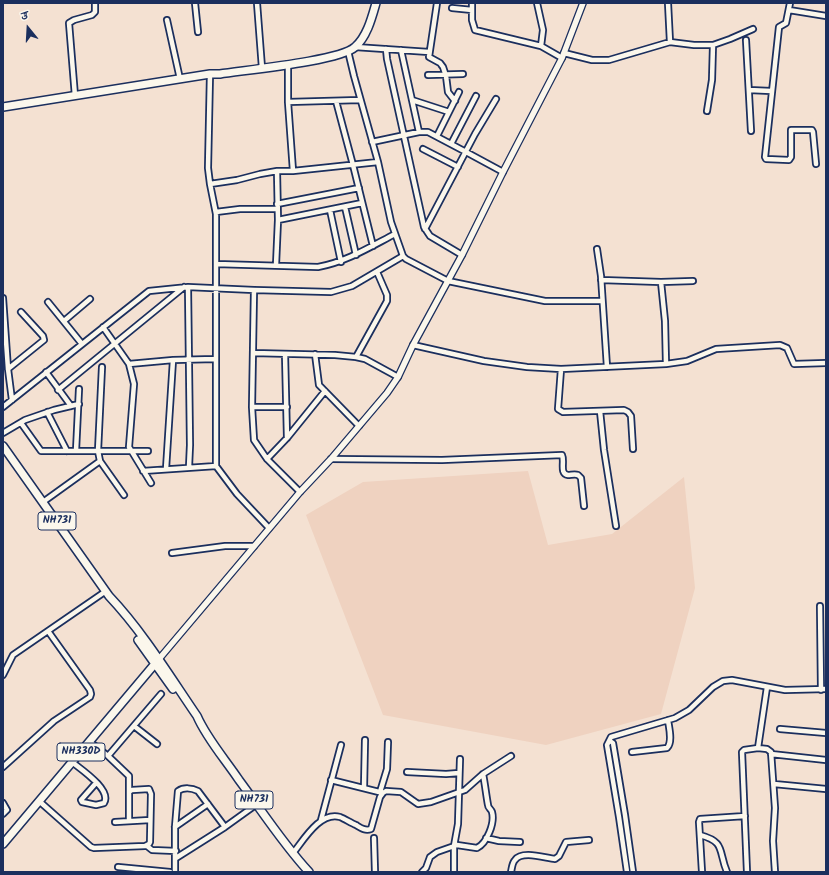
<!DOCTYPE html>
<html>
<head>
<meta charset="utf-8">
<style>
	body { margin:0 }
	#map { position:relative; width:829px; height:875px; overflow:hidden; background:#f4e1d2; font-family:Kalam,"Playpen Sans Deva",sans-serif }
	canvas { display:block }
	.frame { position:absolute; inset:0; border:4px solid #1b2f5e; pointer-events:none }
	.north { position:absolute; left:8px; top:8px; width:40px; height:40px; -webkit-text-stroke:3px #fbf7ec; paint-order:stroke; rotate:342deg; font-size:11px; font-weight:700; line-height:16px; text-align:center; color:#1b2f5e }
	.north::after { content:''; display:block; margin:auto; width:14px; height:18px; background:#1b2f5e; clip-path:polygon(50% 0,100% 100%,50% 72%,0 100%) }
</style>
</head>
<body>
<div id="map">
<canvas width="829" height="875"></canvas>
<div class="frame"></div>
<div class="north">उ</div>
</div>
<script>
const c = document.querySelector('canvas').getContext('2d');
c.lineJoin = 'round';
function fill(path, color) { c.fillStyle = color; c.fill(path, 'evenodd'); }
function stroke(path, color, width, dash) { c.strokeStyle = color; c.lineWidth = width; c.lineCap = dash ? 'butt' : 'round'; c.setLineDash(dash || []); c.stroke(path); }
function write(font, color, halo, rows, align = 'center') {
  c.font = font + ' Kalam,sans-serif'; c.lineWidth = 4; c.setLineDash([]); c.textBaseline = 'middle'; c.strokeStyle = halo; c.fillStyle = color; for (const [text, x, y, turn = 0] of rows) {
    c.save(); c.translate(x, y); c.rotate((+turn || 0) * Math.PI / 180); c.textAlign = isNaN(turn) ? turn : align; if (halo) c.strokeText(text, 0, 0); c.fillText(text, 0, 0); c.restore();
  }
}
const built = new Path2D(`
	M528 471 548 545 612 534 684 477 695 588 661 714 546 745 383 715 306 515 363 482Z`);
const minor = new Path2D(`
	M195 3 198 32
	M257 3 262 68
	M437 3 429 57 440 63 443 67 446 76 448 92 455 101
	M472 3V20L475 30 541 46 562 58
	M537 3 543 30 541 46
	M668 3 670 42
	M790 3 786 23 779 27 765 157 766 159 789 160 791 157V130H812L813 132 816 164
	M452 8 472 10
	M789 10 826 16
	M167 20 180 79
	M746 40 751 131
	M355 47 429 52
	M386 49 387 59 424 227 430 236 462 255
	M401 50 419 132
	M348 51 354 76 378 162 391 222 403 256 406 259 448 281 545 301H602
	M564 53 592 60H609L670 42 694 45H713L730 39 753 29
	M288 64V102L293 171
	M210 74 208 168 210 184 216 214V466L237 494 269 528
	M428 75 463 74
	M749 90 771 91
	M75 96 69 23 74 20 92 15 95 12V3
	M412 100 449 112
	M336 101 353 165 373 246
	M288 102 360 100
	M707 111 712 80 713 45
	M437 136 459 92
	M372 142 419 132H428L466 152 503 172
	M451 144 476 96
	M423 149 458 167
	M210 184 237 180 260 174 277 171H293L378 162
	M277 204 359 188
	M345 207 356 255
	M330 210 341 262
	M216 212 240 209H277
	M278 220 362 203
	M425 229 475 134 496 99
	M597 249 601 276 607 367
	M216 264 318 267C346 262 370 247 395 234
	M276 265 278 220 277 171
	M601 280 661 282 693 281
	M661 282 665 321 666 364
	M188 287 190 445 189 467
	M254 290 252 407 254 440 267 459 300 492
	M3 298 8 369 12 400
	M48 302 82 344
	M64 321 90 299
	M103 327 129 364 134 384 129 447 151 483
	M413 345 484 361 527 367 561 369 666 364 687 361 716 349 780 345 787 348 794 364 826 363
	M253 353 335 355 356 357 365 359 398 377
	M285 354 287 438
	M315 354 319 385 359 426
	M356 357 387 301V295L377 272
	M129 364 173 360 216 359
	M102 367 98 451 100 461 124 495
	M8 369 44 340 43 336 21 312
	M561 369 558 409 563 412 624 410 628 412 631 416 633 449
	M46 372 71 406
	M58 390 184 287
	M3 407 149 291 188 287 254 290 331 292 352 286 403 256
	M252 407H287
	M600 411 604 450 616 526
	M47 412 67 451
	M21 423 41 451H148
	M3 433 25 420 54 410 79 404
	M76 451 79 389
	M267 459 287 438 325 391
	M331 459 442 460 562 455C565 461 559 474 568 475 571 475 575 474 578 475L581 478 584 506
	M166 469 173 360
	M143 471 216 466
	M43 502 100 461
	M172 553 225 546H254
	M820 606 821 690
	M3 675 13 655 106 591
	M134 726 157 744
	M780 729 826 733
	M610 741 613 743 625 815 633 872
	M90 742 108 756 129 776V792
	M758 748 767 749 771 752 775 808 773 841 775 872
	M632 752 667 748C673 742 669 728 668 720
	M771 754 826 760
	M108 756 161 694
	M72 762C82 770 112 790 104 803L96 805 82 802 81 800 96 783
	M3 767 54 721 90 697 91 694 90 690 48 631
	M407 772 446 774 459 773
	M331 780 383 793
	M774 784 826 789
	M364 788 365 740
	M380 792 387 769 388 742
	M39 801 91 847 94 848 145 846 149 844 150 842 151 794 149 789 132 790 129 792V821
	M3 803 7 810 3 814
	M321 820 341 745
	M115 822 150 820
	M175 827 208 804
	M700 835C726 842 718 851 727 872
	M374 838 375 872
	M486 838 499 841 520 842
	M147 846 152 850 176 851
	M293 853C303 841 320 811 340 817 345 819 351 823 356 825 361 828 365 831 371 829L380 797 383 793 386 791 401 792 418 804 431 802 465 790 483 774 511 756
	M176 858 225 827 257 804
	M118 867 170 872
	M175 872V827L178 791C184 787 192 788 198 791L225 827
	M422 872 426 868 430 857 437 852 457 845 477 848C487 843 495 823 492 812 491 809 488 808 488 805 486 794 485 784 483 774
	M454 872V846L458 824 460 759
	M511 872C512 868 512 863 515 860 522 850 545 858 555 859L559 856 566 842 589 840
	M627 872 619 817 607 745 611 737 675 718 689 710 713 687 723 681 732 680 785 690 826 689
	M702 872 699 822 700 819 745 816
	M747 872 742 752 744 750 758 748 767 687`);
const tertiary = new Path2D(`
	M159 659 300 492 331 459 387 393 398 377 413 345 462 255 503 172 562 58 583 3`);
const primary = new Path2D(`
	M3 107 210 74H220C245 70 340 61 355 47 367 37 372 17 376 3`);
const trunk = new Path2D(`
	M3 446 109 596C143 632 169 675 197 716 207 739 225 759 239 780 262 811 283 844 309 872
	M138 640 173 689
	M3 844 159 659`);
const shields = [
	[57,521,38],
	[81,752,48],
	[254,800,38]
];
const shieldNames = [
	["NH731",57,521],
	["NH330D",81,752],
	["NH731",254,800]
];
fill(built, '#efd2c0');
stroke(minor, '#1b2f5e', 8);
stroke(tertiary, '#1b2f5e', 8);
stroke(primary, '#1b2f5e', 10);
stroke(trunk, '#1b2f5e', 10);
stroke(minor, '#fbf7ec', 4.5);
stroke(tertiary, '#fbf7ec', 5.5);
stroke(primary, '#fbf7ec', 7);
stroke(trunk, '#fbf7ec', 7);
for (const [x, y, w] of shields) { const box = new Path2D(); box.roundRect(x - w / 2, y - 9, w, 18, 3); c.fillStyle = '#fbf7ec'; c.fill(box); stroke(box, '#1b2f5e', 1); }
write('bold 11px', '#1b2f5e', null, shieldNames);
</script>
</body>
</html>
